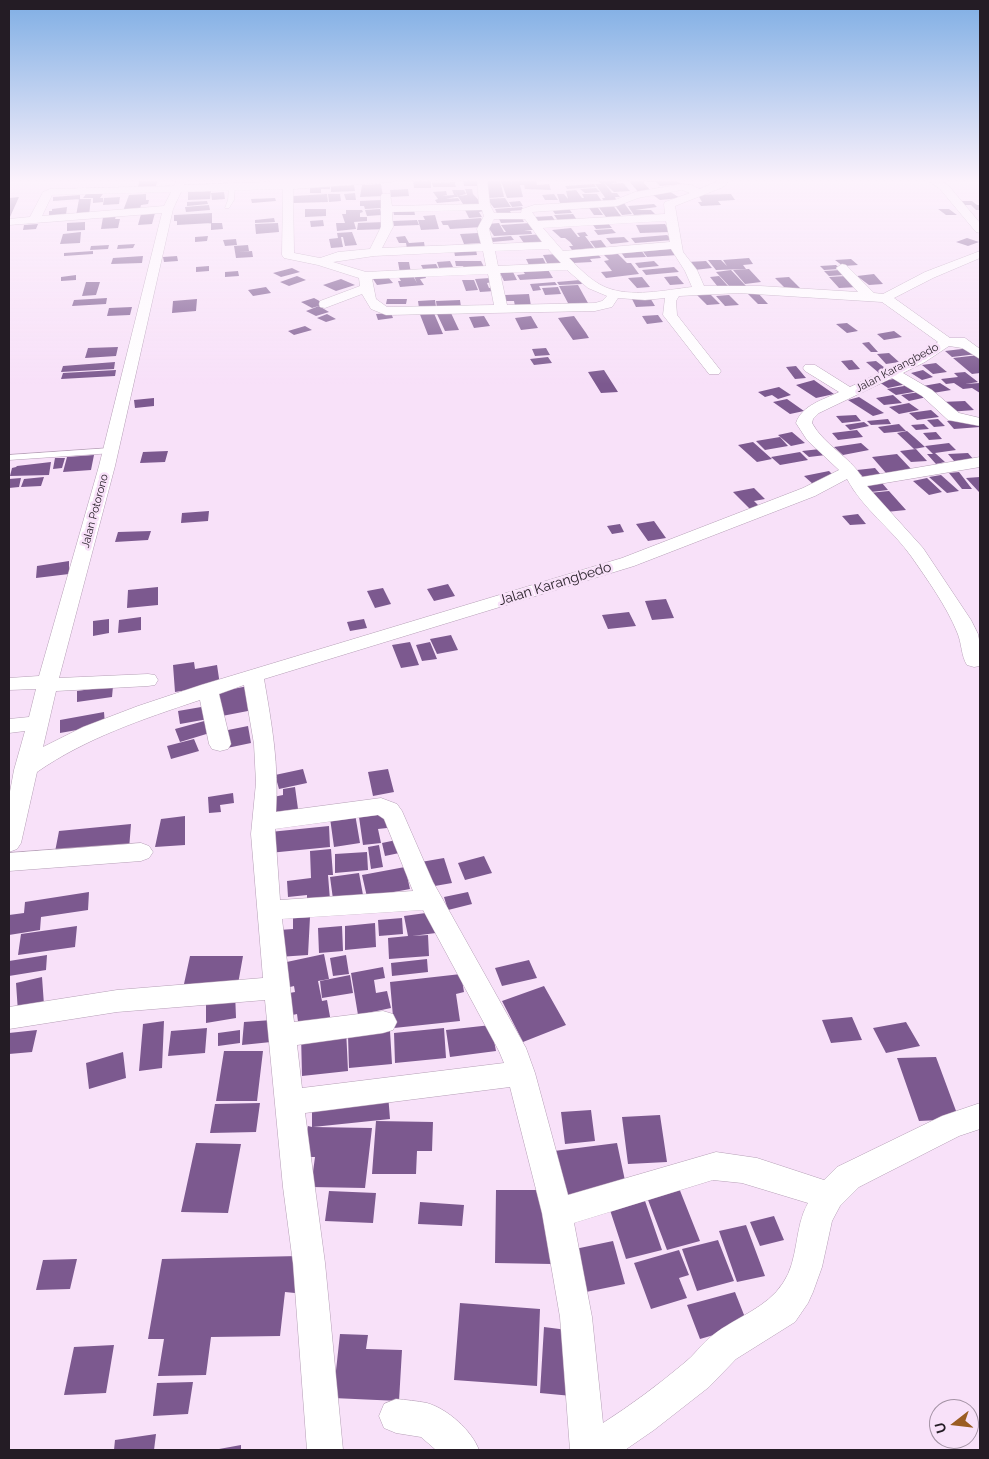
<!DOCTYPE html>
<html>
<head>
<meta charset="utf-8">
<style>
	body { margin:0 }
	#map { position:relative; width:989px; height:1459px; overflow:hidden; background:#f8e1f9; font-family:Raleway,sans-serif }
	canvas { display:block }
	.frame { position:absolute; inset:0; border:10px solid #241c25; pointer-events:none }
	.north { position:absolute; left:929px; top:1399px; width:50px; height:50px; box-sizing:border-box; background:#f8e1f9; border:1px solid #a392a4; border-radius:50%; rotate:254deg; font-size:14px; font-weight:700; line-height:20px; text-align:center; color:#241c25 }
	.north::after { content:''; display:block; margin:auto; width:18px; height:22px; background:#9b5d22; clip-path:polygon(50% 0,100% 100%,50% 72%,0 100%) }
</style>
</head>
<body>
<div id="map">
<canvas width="989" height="1459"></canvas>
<div class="frame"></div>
<div class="north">U</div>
</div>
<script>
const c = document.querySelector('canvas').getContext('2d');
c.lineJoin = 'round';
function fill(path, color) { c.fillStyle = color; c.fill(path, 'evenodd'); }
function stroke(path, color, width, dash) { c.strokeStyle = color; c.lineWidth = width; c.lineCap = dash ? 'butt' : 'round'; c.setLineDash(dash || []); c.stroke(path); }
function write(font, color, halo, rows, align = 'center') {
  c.font = font + ' Raleway,sans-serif'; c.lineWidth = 5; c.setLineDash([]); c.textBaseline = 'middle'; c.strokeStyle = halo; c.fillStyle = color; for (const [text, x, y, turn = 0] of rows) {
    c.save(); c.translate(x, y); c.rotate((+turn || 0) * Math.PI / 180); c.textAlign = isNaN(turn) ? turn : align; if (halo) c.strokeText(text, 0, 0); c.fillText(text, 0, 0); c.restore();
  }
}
const building = new Path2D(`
	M140 179H152L151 181 158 179 156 186 138 187Z
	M645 179H674L681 184 660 186 656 182H647Z
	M487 180H500L504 197 489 198Z
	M511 180 512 185V181L536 180 537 185 549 184 551 190 525 189 524 185H520L523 197 507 198 501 181Z
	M614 180 617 182 610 184 623 183 630 191 614 192 604 183 612 193H608H617L620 197H615L617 202H604L602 198H605L604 196 595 184H601L599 181Z
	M642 180 645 182H643L652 192 639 193 629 181Z
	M413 181H431V188H414Z
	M463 181H477L478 186H464Z
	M455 182 456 187H433L432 183Z
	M381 184 383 196 360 197 362 185Z
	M594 184 596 187 567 189 565 186Z
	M354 185 355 191 331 192V186Z
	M330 186V189H321V193H310V187Z
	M596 188 600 192 585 193 580 189Z
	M408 189 409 196 391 197 390 190Z
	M465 189H472L473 194 483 205 465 207 455 192 458 197H455L452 190H464L466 194 458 196 467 195Z
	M576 190 582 198H584L582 194H597L603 203H560L557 194H564L568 199 566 191Z
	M88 191H105L100 198H103V202L93 203V198H83Z
	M211 191 210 199 188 200V192Z
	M446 191 447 195 442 196 454 195 455 197 446 199 458 198 460 201 437 203 435 200 438 199 433 192Z
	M669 191 680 198 660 200 650 193Z
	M224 192 225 199 212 200 211 193Z
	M355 193 356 200H346L344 194Z
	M146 194V200H149L148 204 141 205 140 210 123 211 129 195Z
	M327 194 328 202 293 203V196Z
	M328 194H340L341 201 329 202Z
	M554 194 558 200H545L542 195Z
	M731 194 735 200 718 201 721 205 701 206 698 202H702L698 195Z
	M80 195V199L53 201V197Z
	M19 197 10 217H9V198Z
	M120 197 119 204 103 205 104 198Z
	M275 198 276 201 252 203 251 199Z
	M505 198 511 207 494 208 487 199Z
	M79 199H91L89 215 76 216Z
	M381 200 382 208 365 209 364 206H360V201Z
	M207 201 208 204 187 206V202Z
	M520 201 523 206 512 207 509 202Z
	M961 201H972L977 205H980V210H976L971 205H964Z
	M624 203 632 214 622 215 614 204Z
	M612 204 621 216 606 217 597 205Z
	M654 204 657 207 635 210H651L655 214 634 215 628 206Z
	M209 205 210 210 186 212 185 207Z
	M587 205H596L603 215H594Z
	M67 207 66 215 49 218V211H52V209Z
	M522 207 524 210 510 211 512 215 498 216 495 209Z
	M568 207 572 213 555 214 551 208Z
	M483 208 484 211 479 212 482 217 469 218 465 210Z
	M305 209H326V216L305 217Z
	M380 209 382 215 367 216 365 210Z
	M414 209 415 215H394L393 210Z
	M938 209H949L957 215H946Z
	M346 210H362L363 212 360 213V217H367V221L354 222 356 229 337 231 336 223H345L342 214H346Z
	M155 213 152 224 138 225 141 214Z
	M212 213V223L177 225V221H174V215Z
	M573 214 577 220 559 222 554 215Z
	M435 215 439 229 421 230 418 220H425L423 216Z
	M116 216 115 219H120L118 228 101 229 103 217Z
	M552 216 556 222 537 223 533 217Z
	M274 218 275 222 255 223V220Z
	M481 218 483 222H480L482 227 450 229 448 225H443L441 221Z
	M522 218 524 222 501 223 499 219Z
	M323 220 324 226 311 227 310 221Z
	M417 220 419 225 394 226 393 221Z
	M85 222V230L67 231V223Z
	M384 222 386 229 357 230 358 223Z
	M211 223H222L223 229 211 230Z
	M278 223 279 232 256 234 255 224Z
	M499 223 504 232H506L501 225 530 223 534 230H524L531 231 532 234 494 236 486 224Z
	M608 223 612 228 596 229 593 225Z
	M38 224 36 229 23 230 24 225Z
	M665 224 670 232 640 233 636 225Z
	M571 228 578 237H580L577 233 585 232 588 236H585L594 248 572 250 569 246H573L570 242 565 238H561L552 230Z
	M612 229 616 233 598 235 594 230Z
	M81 232 80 243 60 244 63 234Z
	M352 232 357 245 345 246 343 237H341L343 247 331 248 329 239 338 238 337 233Z
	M478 233 483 243 464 244 460 234Z
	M542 234 549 244 526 246 519 236Z
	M667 235 673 240 635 243 631 238Z
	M208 236 207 241 195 242V237Z
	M405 236 409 243 424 242 425 248 407 249 406 243H399L396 237Z
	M511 236 514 240 492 242 489 238Z
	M624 237 629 242 611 244 606 238Z
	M967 238 979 242 968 246 956 242Z
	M236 239 237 245 225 246 223 240Z
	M601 240 607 248 596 249 590 241Z
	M135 244 133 248 117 249 118 245Z
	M109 245 108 249 90 250 91 246Z
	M248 245 249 251 238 252 252 251 253 257 236 258 234 246Z
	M672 248 678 255 647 257 642 250Z
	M476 250 477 255 455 256 454 251Z
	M641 250 646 257 625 258 620 251Z
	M93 251V254L64 256V253Z
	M597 253 601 258 590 259 592 262 573 263 568 257Z
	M557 254 563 265H548L543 255Z
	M618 254 627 263H631L639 274 606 278 601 272 612 271 604 261 609 260 604 255Z
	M143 256 142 263 111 264 113 258Z
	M177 256 178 261 164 262 163 257Z
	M543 258 547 266 530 267 526 259Z
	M749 258 753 264 743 265 746 269 716 270 708 260H721L727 266 723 260Z
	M851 259 858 265 843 266 835 260Z
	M450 261 453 267 439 268 437 262Z
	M455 261H481L485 269 465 270 463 266H456Z
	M654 261 659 266 639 268 635 263Z
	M706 261 712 268 694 270 687 262Z
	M398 262H409L411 273H400Z
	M436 264 438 268 423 269 421 265Z
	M836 265 840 269 824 270 820 266Z
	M209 266V271L196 272V267Z
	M674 267 679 272 646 275 642 270Z
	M292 268 300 272 281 277 273 273Z
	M547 268 553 278 520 280 517 275 525 274 522 270Z
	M749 269 761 282 745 284 733 270Z
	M512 270 517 280 504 281 499 271Z
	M731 270 746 286 730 287 716 272Z
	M840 270 844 275 829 276 824 271Z
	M238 271 239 276 225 277V272Z
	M424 273 426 278 420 279 424 285 400 287 398 281H401L398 276 412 274 417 283 413 274Z
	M874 274 883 284 869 285 857 276Z
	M76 275V280L61 281V277Z
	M297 276 306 280 289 286 280 282Z
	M677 276 684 284 670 285 664 277Z
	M719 276 728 286 718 287 710 277Z
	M846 276 858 287 839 288 829 277Z
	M388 277 393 283 377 285 373 279Z
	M642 277 650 287 637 288 628 278Z
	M789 277 802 290 788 291 775 278Z
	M490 278 492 282 487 283 489 288 494 287 495 291 480 292 475 279Z
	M341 279 355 285 336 291 323 285Z
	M462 280H474L478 290 466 291Z
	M580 280 582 284 559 285 557 282Z
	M86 282H100L96 295 82 296Z
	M555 282 557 285 539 286 541 290 533 291 530 284Z
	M578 285 588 303 569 305 559 286Z
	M266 287 271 293 253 296 248 290Z
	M558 287 561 294 545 295 542 288Z
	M708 292 720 304 707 305 695 293Z
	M758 293 768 304H758L748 294Z
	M529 294 531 306H515L514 301H506L505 295Z
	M729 295 739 305 725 306 716 296Z
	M649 296 655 306 636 307 631 297Z
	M107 298 106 304 72 306 74 300Z
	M314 298 325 304 312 308 301 302Z
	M197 299 196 311 172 313 173 301Z
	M387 299H407L406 304H386Z
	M435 300 436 307 419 308 418 301Z
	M460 300 461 307 437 308 436 301Z
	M319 306 329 312 316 316 306 311Z
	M132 307 130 315 107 316 109 308Z
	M433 311 443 334 428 335 419 312Z
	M391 313 393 318 378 320 376 314Z
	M451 313 459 330 445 331 437 314Z
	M327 314 336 319 326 322 317 318Z
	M658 315 663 322 647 324 642 316Z
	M484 316 490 326 474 328 469 317Z
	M531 316 538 328 521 330 515 318Z
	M574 316 586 333 589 338 573 340 558 318Z
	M847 323 858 331 847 333 836 324Z
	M305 326 312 330 294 335 288 331Z
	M894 331 902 337 884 340 877 334Z
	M869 342 878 352H871L862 343Z
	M118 347 116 356 85 358 88 348Z
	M546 348 550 355 535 356 532 349Z
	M970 348 977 354 952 357 945 351Z
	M889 353 899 362 886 364 877 354Z
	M979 355 980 373 972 374 953 358Z
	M548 357 552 363 534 365 530 359Z
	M852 360 860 369 849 370 841 361Z
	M876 361 889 371 879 373 866 362Z
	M115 362 114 369 61 372 63 366Z
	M936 363 947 372 933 374 922 365Z
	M796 366 806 378 795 379 786 367Z
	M116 370 115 376 61 379 63 373Z
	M604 370 618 392 601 393 588 372Z
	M923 370 933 377 922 380 911 373Z
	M965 372 978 382 965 384 980 383V393L972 388 963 389 954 383 946 384 941 379 958 377 954 373Z
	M898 378 907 384 888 388 879 382Z
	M814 380 821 385 834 394 816 398 796 385Z
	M940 383 951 390 933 393 923 386Z
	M910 385 919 391 896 395 887 389Z
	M779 387 791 395 778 399 772 395 765 397 758 392Z
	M919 392 927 397 909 401 901 395Z
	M893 395 902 403 884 405 876 398Z
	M859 397 884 413 873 416 848 400Z
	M154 398V406L135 408 134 400Z
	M787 399 804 411 790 414 773 402Z
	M965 401 974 410 949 412 941 402Z
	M909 403 919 410 899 414 889 407Z
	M931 410 939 417 917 420 909 413Z
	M856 415 861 421 842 423 836 416Z
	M888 419 891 424 871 425 867 421Z
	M938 419 945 426 934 427 927 420Z
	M957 420 959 422H977L980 427 954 429 947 421Z
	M864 422 869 426 850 430 845 425Z
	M899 424 906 431 884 433 878 427Z
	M924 424 929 429 916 430 911 425Z
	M857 430 863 437 838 440 832 433Z
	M907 431 914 437 925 447 914 449 897 433Z
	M792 432 805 443 791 446 778 435Z
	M936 432 942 439 929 440 923 433Z
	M780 437 788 446 765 450 756 441Z
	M753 442 772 459 757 462 738 445Z
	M861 443 869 450 843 455 834 447Z
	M949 443 956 450 935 453 945 462 936 464 927 454H933L925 446Z
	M820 449 826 455 809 457 802 451Z
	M916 449 927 461 911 462 900 451Z
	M168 451 165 462 140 463 143 452Z
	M800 452 808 460 780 465 771 457Z
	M968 453 974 460 954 461 948 454Z
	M897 454 912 470 886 473 872 457Z
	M94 455 91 470 63 472 67 457Z
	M55 458H65L62 468 53 469Z
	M51 462 49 475 10 476 12 468 16 467 17 466Z
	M875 468 881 475 863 477 857 470Z
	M829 471 835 477 814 485 804 476Z
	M959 472 972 489H962L949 473Z
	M941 475 959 491 947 493 929 477Z
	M44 477 41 486 21 487 24 479Z
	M980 477V492H979L966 478Z
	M21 478 19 487 9 488V479Z
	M927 478 942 492 929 495 913 481Z
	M882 483 888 490 871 492 865 485Z
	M754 488 765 499 754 501 762 509 752 511 733 492Z
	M889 491 906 510 886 512 869 493Z
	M209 511 208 521 181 523 182 513Z
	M858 514 866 524 850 525 842 516Z
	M654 521 666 538 648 541 636 524Z
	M620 524 624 532 612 534 607 526Z
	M151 531 148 540 115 542 118 532Z
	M69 561V574L36 578 37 566Z
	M448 584 455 596 434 601 427 589Z
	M158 587V605L127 608 128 590Z
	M383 588 391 604 375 608 367 591Z
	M666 599 674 618 652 620 645 601Z
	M629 612 636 626 608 629 602 615Z
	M141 617V630L118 633 119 620Z
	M109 619V633L93 636V621Z
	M364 619 367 628 350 631 347 622Z
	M451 635 458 650 437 654 430 639Z
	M410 642 419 665 401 668 392 645Z
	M430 642 437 659 422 661 416 645Z
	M194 662 195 669 217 665 220 685 175 692 173 665Z
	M113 686 112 697 77 702V691Z
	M248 686 253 710 222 716 218 692Z
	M207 706 208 719 180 724 178 711Z
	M104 712 105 725 60 733V720Z
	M208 720 213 732 180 742 175 729Z
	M248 726 251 743 227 748 223 731Z
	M194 739 199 751 171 759 167 746Z
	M303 769 307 783 279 789 275 775Z
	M388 769 394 792 373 796 368 772Z
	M295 787 298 809 274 812 273 797 283 795V789Z
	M233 793 234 803 220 805 221 812 209 813 208 797Z
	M355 814 360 843 334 847 330 818Z
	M385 814 387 828 378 829 381 843 363 845 359 817Z
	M185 816V845L155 847 161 819Z
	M131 824 129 849 54 857 59 831Z
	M329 826 330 847 269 853 270 832Z
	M401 839 404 852 385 856 382 843Z
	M379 845 383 867 371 869 368 847Z
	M331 849 333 875H328L330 900 307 903V895L288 897 287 881 311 878 310 851Z
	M367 852 368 870 335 873V854Z
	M484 856 492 873 465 880 458 863Z
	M444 858 452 883 429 887 421 862Z
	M405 867 410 889 367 897 362 875Z
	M359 873 363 895 333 899 330 877Z
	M89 892 88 910 41 917 40 930 9 935V915L24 913 25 902Z
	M468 892 472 904 448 910 444 897Z
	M433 912 436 933 412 936 428 935 429 956 389 959 388 938 408 936 404 916Z
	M310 917 308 955 278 957 279 930 293 929V918Z
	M402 918 403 934 379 936 378 920Z
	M375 923 376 947 345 950V926Z
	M77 926 75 947 18 955 21 934Z
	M342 926 343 951 319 953 318 928Z
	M324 954 329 979 318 981 322 1001 327 1000 331 1022 299 1029 297 1014 288 1016 284 994 295 992 294 986 286 988 282 963Z
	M47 955 46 970 9 976V961Z
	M346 955 349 974 333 976 330 958Z
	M190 956H243L238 984H184Z
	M427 959 428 972 392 976 391 963Z
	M529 960 537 978 502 986 495 968Z
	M383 967 385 978 374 980 376 993 387 991 391 1008 358 1015 351 973Z
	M461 974 464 992 456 994 460 1021 394 1028 390 982Z
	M350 975 353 993 322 998 320 981Z
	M42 977 44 1005 18 1012 16 983Z
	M544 986 566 1025 523 1042 502 1001Z
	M235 992 236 1018 206 1023V997Z
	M852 1017 862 1040 831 1043 822 1020Z
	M272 1020 271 1042 242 1045 244 1022Z
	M164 1021 162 1068 139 1071 143 1024Z
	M906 1022 920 1046 886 1053 873 1028Z
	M491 1025 496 1051 450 1057 446 1030Z
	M207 1028 205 1053 168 1056 171 1031Z
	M444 1028 446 1058 395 1063 394 1033Z
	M346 1029 348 1071 302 1076 301 1034Z
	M37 1030 32 1052 9 1054V1033Z
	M240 1030V1043L218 1046V1033Z
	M390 1031 392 1064 349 1068 348 1035Z
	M224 1051H263L257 1101H216Z
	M123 1052 126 1078 89 1089 86 1063Z
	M936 1057 959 1119 919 1121 897 1058Z
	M388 1094 390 1119 313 1127 372 1128 365 1188 311 1187 315 1157H303L308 1126 312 1127V1101Z
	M260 1103 256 1132 210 1133 215 1104Z
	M591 1110 595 1141 565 1144 561 1112Z
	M660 1115 667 1162 628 1164 622 1117Z
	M376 1121 433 1122 432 1151H417L416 1174H372Z
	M196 1143 241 1144 228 1213 181 1212Z
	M617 1143 627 1190 563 1198 554 1151Z
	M677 1183 700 1241 667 1250 645 1192Z
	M496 1190H550L552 1264 495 1263Z
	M329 1191 376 1193 373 1223 325 1221Z
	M644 1198 662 1250 626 1259 609 1207Z
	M420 1202 464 1205 462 1226 418 1224Z
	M774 1216 784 1240 760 1246 750 1222Z
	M746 1225 765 1276 737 1282 719 1231Z
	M718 1240 734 1281 697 1291 682 1249Z
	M613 1241 625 1284 586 1292 575 1249Z
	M679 1250 689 1275 679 1278 687 1298 651 1309 634 1263Z
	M299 1256 295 1293 285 1292 280 1336 211 1337 206 1375 158 1376 164 1339H148L162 1259Z
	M77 1259 70 1289 36 1290 43 1260Z
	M735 1292 748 1325 700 1339 687 1305Z
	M460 1303 540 1309 537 1386 454 1380Z
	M544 1327 575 1331 572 1396 540 1393Z
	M340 1334 368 1335 366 1349 402 1350 399 1401 333 1398Z
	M114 1345 106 1393 64 1395 74 1347Z
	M193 1382 188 1414 153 1416 157 1383Z
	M156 1434 154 1450H114L115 1440Z
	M241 1445V1450H219V1449Z`);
const lane = new Path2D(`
	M232 185 235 187 234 200 229 208H225L228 200 229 187Z
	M110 448 114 451 113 453 9 460V455Z`);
const street = new Path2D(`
	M177 179H187L184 185 339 179H397L392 182 293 189 294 253 320 258 338 252 370 249 381 227V196L382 194H390L392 206 479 204 477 179H487L490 205 494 213H521L522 209 534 205 615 200 635 192 682 184 692 185 699 189C710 185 718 179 729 179L726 185 721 188 675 206 683 252 697 270 704 286H760L858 292 836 268 842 264 846 265 874 293 883 294 925 272 980 251V258L933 278 894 298 950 338H965L980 349V359L962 348 949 346 925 362 903 373 932 390 959 413 980 418V426L948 420 922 396 892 378 819 413 813 419 812 423C824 445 849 456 862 477L980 457V467L867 486 923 548 971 620 978 634 980 645V666L974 667 967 665C961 656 962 643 957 632 947 607 927 579 911 556 892 529 863 509 847 479L815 496 634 566 264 679C272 726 279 764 276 812L381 798 397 804 402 811 433 882 526 1048 535 1073 568 1195 716 1152 757 1158 824 1180 837 1167 942 1116 980 1103V1129L959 1136 859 1187 840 1206 832 1221 822 1267 813 1292 808 1303 795 1322 736 1359 709 1387 654 1430 625 1450H570L560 1317 542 1213 510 1087 305 1113 325 1263 343 1450H307L293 1263 283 1187 265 1000 117 1012 9 1029V1007L117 990 263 978 251 834 256 783 254 744 244 685 219 694 231 744 228 749 220 751 212 749 209 744 200 700C143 719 86 738 37 772L21 843 17 849 9 852V797L14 770 25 731 9 733V719L29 717 36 689 9 690V678L39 676 99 466 162 213 9 225V219L30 217 43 192 50 189 174 186ZM283 189 282 255 284 258 318 265 359 278 360 286 320 301 319 304 320 307 325 308 362 294 371 309 386 315 595 311 612 307 618 298 645 300 665 298 663 315 709 374H719L721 371 677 315 676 301 679 296 739 293 882 302 938 342 915 356 850 387 815 365H805L803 368 805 371 839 392C823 400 802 405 796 423L807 440 839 470 803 488 622 558 201 685 138 706 83 727 43 747 56 691 148 686 155 685 158 680 155 675 148 674 59 678 115 466 173 209 181 192ZM682 190 690 193 665 202 664 204 665 214 538 221 532 212 617 206 638 198ZM171 192 164 206 42 216 52 195ZM482 210 484 216 477 229 481 244 382 248 393 227 392 212ZM494 219H525L542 242 493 244 489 229ZM666 221 670 242 563 251 543 228ZM548 249 561 263 498 266 495 251ZM671 249 685 271 692 287C665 290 631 298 605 287 591 281 579 268 569 258ZM483 251 486 266 366 272 333 262 374 256ZM567 270 588 288 607 296 602 301 595 303 507 305 500 273ZM488 274 494 305 387 307 376 299 372 279ZM378 815 384 819 413 891 280 900 275 829ZM423 910 499 1051 504 1063 302 1088 297 1045 383 1033 393 1030 397 1022 393 1014 383 1011 294 1022 282 919ZM713 1180 742 1183 808 1203C794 1227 799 1260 783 1283 767 1308 736 1317 713 1335 702 1343 694 1356 683 1364 658 1385 631 1405 603 1423L592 1317 574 1223Z
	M926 179H939L948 185 980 223V233L976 232 940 189Z
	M141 843 149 846 153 852 149 858 141 861 9 871V853Z
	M396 1399C406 1400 417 1401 427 1403 448 1409 472 1431 479 1450H436L421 1437 396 1433 384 1428 379 1416 384 1404Z`);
const farStreetnames = [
	["Jalan Karangbedo",897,368,-28],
	["Jalan Potorono",95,511,-75]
];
const streetNames = [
	["Jalan Karangbedo",555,584,-17]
];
fill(building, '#7c598f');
stroke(lane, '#b59fb6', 1);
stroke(street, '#b59fb6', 1);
fill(lane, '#fff');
fill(street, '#fff');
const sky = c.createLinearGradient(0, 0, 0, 384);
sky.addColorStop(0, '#7faee4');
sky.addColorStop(0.47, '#fcf2fc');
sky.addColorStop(1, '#fcf2fc00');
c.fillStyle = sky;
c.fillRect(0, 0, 989, 384);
write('11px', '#241c25', '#f8e1f9', farStreetnames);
write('14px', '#241c25', '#f8e1f9', streetNames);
</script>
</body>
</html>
